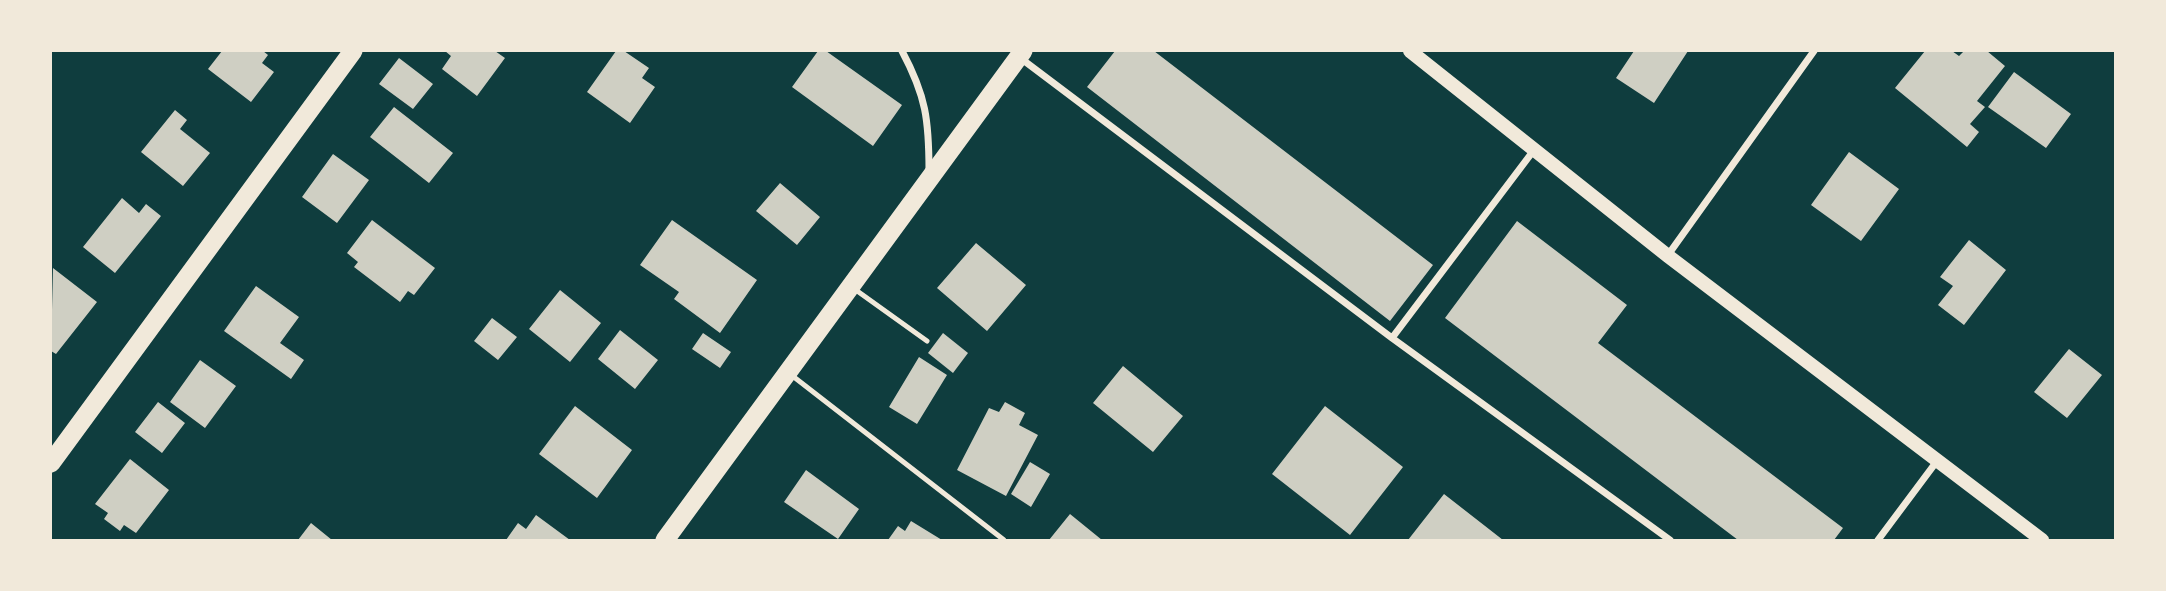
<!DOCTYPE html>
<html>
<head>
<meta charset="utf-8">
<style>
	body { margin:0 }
	#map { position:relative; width:2166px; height:591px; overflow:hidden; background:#0f3d3e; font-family:Helvetica,sans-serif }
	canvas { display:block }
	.frame { position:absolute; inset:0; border:52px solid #f1e9da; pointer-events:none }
</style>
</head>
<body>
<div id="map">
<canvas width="2166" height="591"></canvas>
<div class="frame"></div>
</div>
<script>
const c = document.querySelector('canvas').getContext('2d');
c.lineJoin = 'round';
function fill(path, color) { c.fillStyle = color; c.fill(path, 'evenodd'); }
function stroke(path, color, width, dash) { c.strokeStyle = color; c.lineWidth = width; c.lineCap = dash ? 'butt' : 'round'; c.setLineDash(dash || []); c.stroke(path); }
const building = new Path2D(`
	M222 51H263L268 55 262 63 274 72 251 102 208 69Z
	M445 51H495L505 58 477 96 442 69 451 56Z
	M616 51H624L649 68 642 78 655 87 630 123 587 92Z
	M818 51H826L902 105 873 146 792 87Z
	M1115 51H1154L1433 265 1390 321 1087 87Z
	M1634 51H1688L1654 103 1616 78Z
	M1925 51H1952L1959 56 1964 51H1987L2005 66 1977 101 1985 107 1970 124 1979 132 1967 147 1895 88Z
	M399 58 433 84 413 109 379 84Z
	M2014 72 2071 114 2046 148 1988 107Z
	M394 107 453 153 429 183 370 137Z
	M175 110 187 120 180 129 210 153 183 186 141 152Z
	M1849 152 1899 189 1861 241 1811 205Z
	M333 154 369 180 337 223 302 197Z
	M780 183 820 217 797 245 756 211Z
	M122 198 139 213 146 204 161 216 115 273 83 247Z
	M372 220 435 268 414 295 408 291 400 302 354 267 358 262 347 253Z
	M672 220 757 280 720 333 674 299 679 292 640 265Z
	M1517 221 1627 305 1598 343 1843 528 1834 540H1738L1445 318Z
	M1969 240 2006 270 1964 325 1938 305 1953 286 1940 277Z
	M976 243 1026 285 987 331 937 288Z
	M53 268 97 302 56 354 51 351Z
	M256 286 299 317 280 343 304 360 291 379 224 331Z
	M560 290 601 323 570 362 529 329Z
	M492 318 517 337 498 360 474 341Z
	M620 330 658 360 635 389 598 359Z
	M703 333 731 352 720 368 692 349Z
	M943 333 968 353 953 373 928 353Z
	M2069 349 2102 375 2067 418 2034 392Z
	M919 357 947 375 917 424 889 407Z
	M200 360 236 386 205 428 170 402Z
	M1123 366 1183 416 1153 452 1093 403Z
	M158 402 185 423 162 453 135 432Z
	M1005 402 1025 413 1019 425 1038 435 1006 496 957 470 989 408 999 412Z
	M575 406 632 450 597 498 539 454Z
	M1325 406 1403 467 1350 535 1272 474Z
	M130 459 169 490 136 533 124 525 120 531 104 519 108 513 95 504Z
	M1030 462 1050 474 1031 507 1011 494Z
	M806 470 859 509 838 539 784 502Z
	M1444 494 1503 540H1408Z
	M1070 514 1102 540H1049Z
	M536 515 570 540H506L518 523 526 529Z
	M911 521 942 540H888L898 526 905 531Z
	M311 523 332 540H298Z`);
const service = new Path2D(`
	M853 288 927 341
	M790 374 1004 540`);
const minor = new Path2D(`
	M902 51C926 96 929 120 929 171
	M1019 57 1392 338 1534 150
	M1668 255 1814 51
	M1392 338 1670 540
	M1878 540 1937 461`);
const secondary = new Path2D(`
	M1410 51 1668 256 2042 540`);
const trunk = new Path2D(`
	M51 463 353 51
	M665 540 1023 51`);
fill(building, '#cfcfc3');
stroke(service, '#f1e9da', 5);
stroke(minor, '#f1e9da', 7);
stroke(secondary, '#f1e9da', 14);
stroke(trunk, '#f1e9da', 19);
</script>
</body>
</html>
